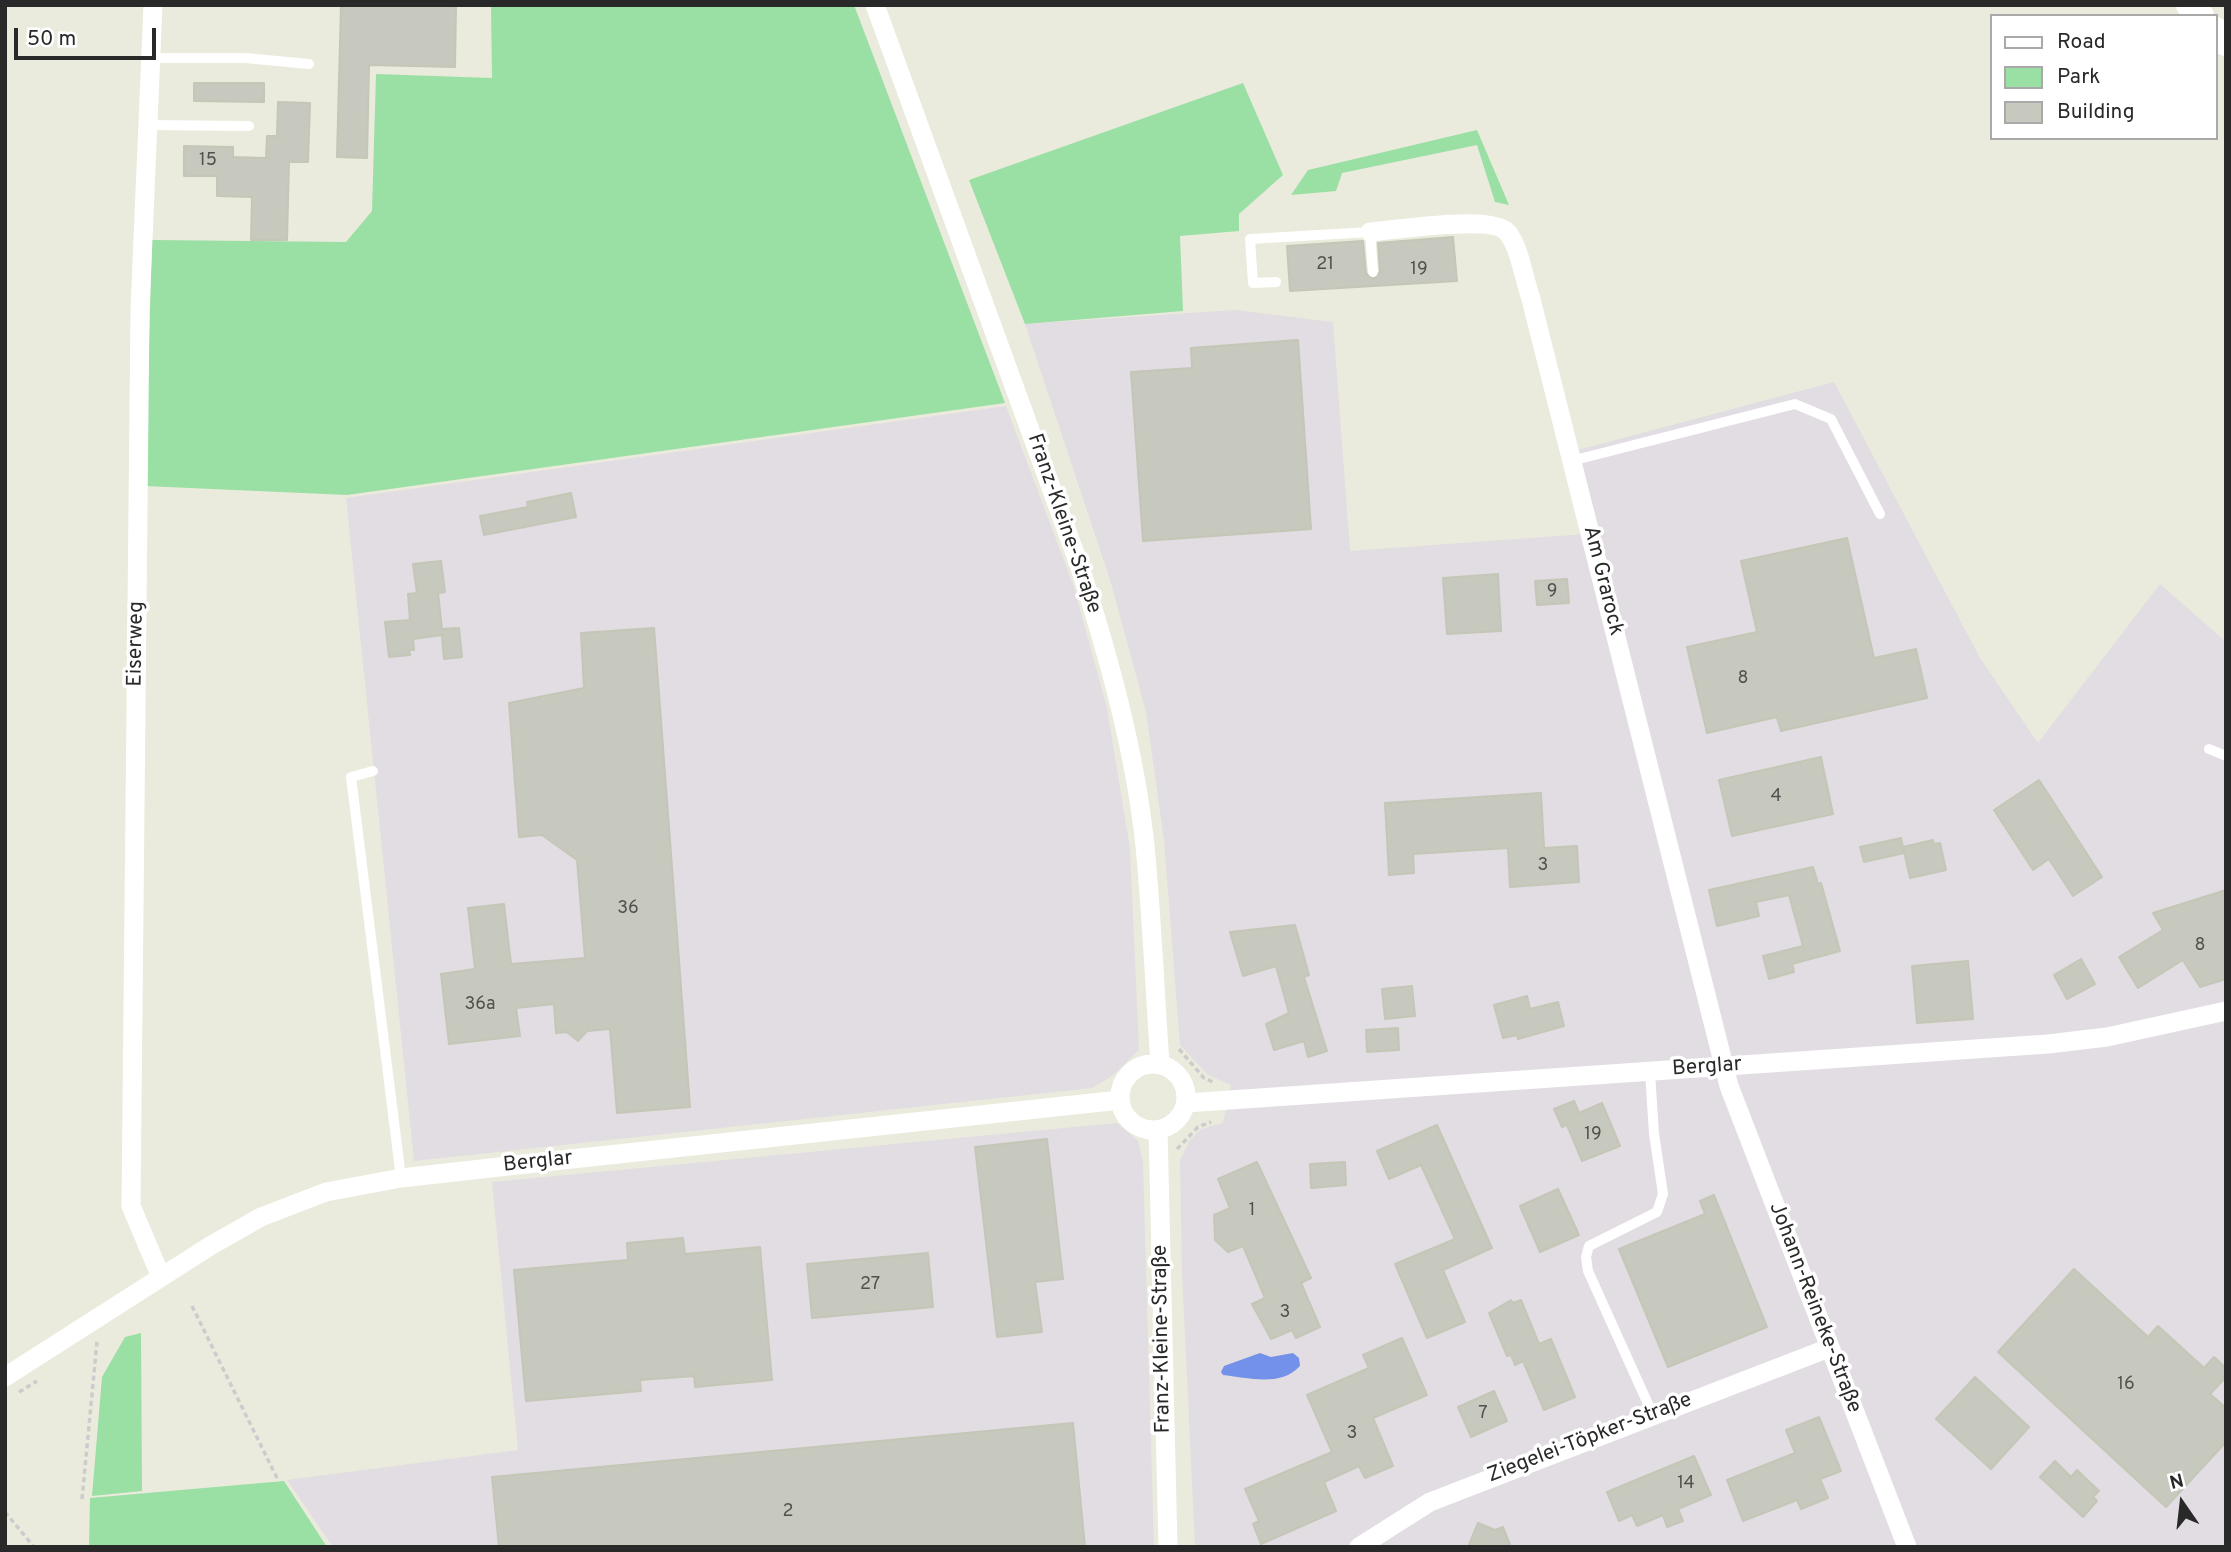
<!DOCTYPE html>
<html>
<head>
<meta charset="utf-8">
<style>
	body { margin:0 }
	#map { position:relative; width:2231px; height:1552px; overflow:hidden; background:#eaebdc; font-family:Overpass,sans-serif }
	canvas { display:block }
	.frame { position:absolute; inset:0; border:7px solid #292929; pointer-events:none }
	.legend { position:absolute; left:1990px; top:14px; width:228px; height:126px; box-sizing:border-box; background:#fff; border:2px solid #a9a9a9; margin:0; padding:9px 12px; list-style:none; font-size:21px; color:#292929 }
	.legend li { display:flex; align-items:center; gap:14px; height:35px }
	.legend b { width:35px; border:2px solid #a9a9a9 }
	.north { position:absolute; left:2147px; top:1468px; width:70px; height:70px; -webkit-text-stroke:5px #fff; paint-order:stroke; rotate:346deg; font-size:19px; font-weight:700; line-height:28px; text-align:center; color:#292929 }
	.north::after { content:''; display:block; margin:auto; width:24px; height:32px; background:#292929; clip-path:polygon(50% 0,100% 100%,50% 72%,0 100%) }
	.scale { position:absolute; left:14px; top:28px; width:142px; height:32px; box-sizing:border-box; border:4px solid #292929; border-top:0; padding-left:9px; font-size:21px; line-height:24px; white-space:nowrap; color:#292929; -webkit-text-stroke:5px #fff; paint-order:stroke }
</style>
</head>
<body>
<div id="map">
<canvas width="2231" height="1552"></canvas>
<div class="frame"></div>
<ul class="legend">
<li><b style="height:9px;background:#fff"></b>Road</li>
<li><b style="height:19px;background:#9adfa4"></b>Park</li>
<li><b style="height:19px;background:#c8c9be"></b>Building</li>
</ul>
<div class="north">N</div>
<div class="scale">50 m</div>
</div>
<script>
const c = document.querySelector('canvas').getContext('2d');
c.lineJoin = 'round';
function fill(path, color) { c.fillStyle = color; c.fill(path, 'evenodd'); }
function stroke(path, color, width, dash) { c.strokeStyle = color; c.lineWidth = width; c.lineCap = dash ? 'butt' : 'round'; c.setLineDash(dash || []); c.stroke(path); }
function write(font, color, halo, rows, align = 'center') {
  c.font = font + ' Overpass,sans-serif'; c.lineWidth = 7; c.setLineDash([]); c.textBaseline = 'middle'; c.strokeStyle = halo; c.fillStyle = color; for (const [text, x, y, turn = 0] of rows) {
    c.save(); c.translate(x, y); c.rotate((+turn || 0) * Math.PI / 180); c.textAlign = isNaN(turn) ? turn : align; if (halo) c.strokeText(text, 0, 0); c.fillText(text, 0, 0); c.restore();
  }
}
const industrial = new Path2D(`
	M1235 310 1333 322 1350 551 1600 533 1578 450 1834 382 1980 658 2038 743 2160 584 2226 642V1547H1195L1182 1272 1180 1161 1189 1141 1201 1129 1223 1123 1231 1085 1208 1075 1180 1045 1164 840 1146 712 1111 583 1025 324Z
	M1006 406 1074 587 1107 708 1130 849 1139 1050 1112 1076 1092 1088 414 1161 346 498Z
	M1117 1123 1138 1141 1143 1162 1154 1547H333L287 1480 518 1450 492 1182Z`);
const green = new Path2D(`
	M491 5H854L1005 403 347 495 145 486 152 240 346 242 372 211 376 74 492 78Z
	M1243 83 1283 175 1239 214V231L1180 236 1183 311 1025 324 969 180Z
	M1477 130 1509 205 1495 202 1477 145 1342 173 1336 191 1291 195 1308 170Z
	M141 1333 142 1491 92 1496 102 1377 125 1337Z
	M284 1481 327 1547H89L90 1498Z`);
const water = new Path2D(`
	M1260 1353 1271 1357 1293 1353 1299 1358 1300 1366C1280 1388 1246 1377 1223 1375L1221 1372 1224 1366Z`);
const building = new Path2D(`
	M341 5H456L455 67 369 65 367 158 337 157Z
	M194 83H264V102L194 101Z
	M278 102 310 103 308 162H289L287 240H251L252 197 217 196V176H184V146L233 147V157L266 158 267 136H277Z
	M1453 237 1457 281 1290 291 1287 246 1363 241 1366 273 1373 279 1380 272 1378 243Z
	M1298 340 1311 529 1143 541 1131 372 1192 368 1191 348Z
	M571 493 576 517 484 535 480 516 528 507 527 502Z
	M1847 538 1874 658 1916 649 1927 698 1781 731 1777 717 1707 733 1687 647 1757 632 1741 561Z
	M441 561 445 592 438 593 442 629 459 628 462 657 444 659 442 635 413 639 414 650H409L410 655 389 657 385 622 410 620 408 594 417 593 413 564Z
	M1498 574 1501 631 1447 634 1443 578Z
	M1567 579 1569 603 1537 605 1535 581Z
	M654 628 690 1107 617 1113 610 1029 587 1031 578 1041 567 1032 556 1033 554 1004 516 1008 520 1036 449 1044 441 974 475 969 468 908 504 904 511 964 585 958 577 860 542 835 519 837 509 703 584 688 581 633Z
	M1821 757 1833 814 1732 836 1719 780Z
	M2039 780 2102 877 2073 896 2049 859 2033 870 1994 810Z
	M1541 793 1544 848 1577 846 1579 882 1510 887 1508 848 1413 854 1414 873 1389 875 1385 803Z
	M1901 838 1904 853 1864 862 1860 847Z
	M1933 840 1934 844 1940 843 1946 870 1910 878 1903 847Z
	M1813 867 1818 884 1821 883 1840 951 1792 964 1794 972 1769 979 1763 956 1803 946 1789 895 1756 902 1759 916 1717 926 1709 890Z
	M2226 890V979L2200 987 2183 960 2138 988 2119 957 2163 930 2153 913Z
	M1295 925 1309 975 1304 977 1327 1051 1308 1057 1304 1041 1274 1050 1266 1024 1289 1013 1276 966 1243 976 1230 932Z
	M2081 959 2095 984 2067 999 2054 975Z
	M1968 961 1973 1019 1917 1023 1912 966Z
	M1412 986 1415 1016 1385 1019 1382 989Z
	M1527 996 1530 1009 1558 1002 1564 1026 1518 1039 1517 1035 1503 1038 1494 1005Z
	M1398 1028 1399 1050 1367 1052 1366 1030Z
	M1574 1101 1579 1113 1602 1103 1620 1146 1582 1161 1567 1125 1562 1127 1554 1109Z
	M1437 1125 1492 1248 1443 1270 1465 1322 1427 1338 1395 1264 1455 1239 1421 1165 1389 1179 1377 1151Z
	M1047 1139 1063 1279 1035 1282 1042 1332 997 1337 975 1147Z
	M1257 1162 1311 1278 1301 1283 1320 1327 1296 1338 1292 1330 1271 1339 1252 1304 1265 1298 1243 1246 1228 1252 1215 1240 1214 1215 1230 1208 1218 1179Z
	M1345 1162 1346 1185 1311 1188 1310 1164Z
	M1558 1189 1579 1235 1540 1252 1520 1206Z
	M1714 1195 1767 1327 1668 1367 1619 1249 1705 1214 1700 1201Z
	M683 1238 685 1254 760 1247 772 1380 695 1387 694 1376 640 1380 641 1391 526 1401 514 1270 628 1260 627 1243Z
	M928 1253 933 1307 812 1318 807 1264Z
	M2074 1269 2148 1337 2158 1326 2204 1368 2214 1357 2226 1368V1377L2210 1394 2226 1408V1442L2166 1507 1998 1352Z
	M1511 1300 1513 1303 1521 1300 1539 1344 1551 1339 1575 1397 1544 1410 1523 1361 1515 1365 1511 1355 1507 1356 1489 1313Z
	M1402 1338 1427 1395 1373 1418 1393 1466 1365 1478 1359 1466 1324 1482 1336 1511 1261 1544 1253 1524 1259 1521 1245 1489 1332 1452 1307 1395 1369 1368 1363 1355Z
	M1975 1377 2029 1427 1991 1469 1936 1419Z
	M1494 1391 1507 1421 1471 1437 1458 1407Z
	M1819 1417 1841 1471 1820 1479 1828 1498 1801 1509 1797 1500 1743 1521 1727 1480 1795 1453 1786 1430Z
	M1073 1423 1085 1547H499L492 1477Z
	M1694 1456 1711 1495 1678 1509 1683 1521 1667 1527 1663 1515 1637 1526 1632 1515 1619 1521 1607 1492Z
	M2055 1461 2071 1477 2077 1470 2099 1491 2093 1497 2097 1501 2083 1517 2040 1477Z
	M1478 1523 1495 1530 1503 1527 1511 1547H1468Z`);
const path = new Path2D(`
	M1179 1049 1204 1078 1213 1082
	M1177 1149 1198 1127 1211 1122
	M192 1306 277 1478
	M19 1392 37 1381
	M82 1499 97 1342
	M5 1512 34 1547`);
const service = new Path2D(`
	M152 58H245L309 64
	M147 125 249 126
	M1276 282 1253 283 1250 239 1370 232 1373 272
	M1571 461 1795 404 1831 419 1880 514
	M2209 749 2226 756
	M373 771 351 777 401 1178
	M1650 1072 1654 1134 1663 1194 1657 1212 1589 1246 1586 1257 1588 1271 1653 1415`);
const minor = new Path2D(`
	M153 5 140 309 131 1206 161 1277
	M875 5 1080 567C1109 658 1135 751 1145 846 1152 919 1155 992 1160 1064
	M1370 232C1395 230 1494 214 1508 233 1520 249 1524 279 1531 299L1729 1086 1907 1547
	M1120 1097a33 33 0 1 1 66 0a33 33 0 1 1-66 0Z
	M1186 1103 2048 1044 2107 1037 2226 1011
	M1158 1130 1168 1547
	M5 1377 210 1246 261 1217 326 1192 401 1178 553 1161 1120 1100
	M1359 1547 1430 1502 1829 1348`);
const secondary = new Path2D(`
	M2190 5 2200 16
	M2215 31 2226 42`);
const numberNames = [
	["15",208,161],
	["21",1325,265],
	["19",1419,270],
	["9",1552,592],
	["8",1743,679],
	["4",1776,797],
	["3",1543,866],
	["36",628,909],
	["8",2200,946],
	["36a",480,1005],
	["19",1593,1135],
	["1",1252,1211],
	["27",870,1285],
	["3",1285,1313],
	["16",2126,1385],
	["7",1483,1414],
	["3",1352,1434],
	["14",1686,1484],
	["2",788,1512]
];
const streetNames = [
	["Franz-Kleine-Straße",1063,524,71],
	["Am Grarock",1602,581,76],
	["Eiserweg",137,644,-89],
	["Berglar",1707,1068,-4],
	["Berglar",538,1163,-6],
	["Johann-Reineke-Straße",1814,1308,69],
	["Franz-Kleine-Straße",1163,1339,-91],
	["Ziegelei-Töpker-Straße",1590,1439,-21]
];
fill(industrial, '#e2dce3');
fill(green, '#9adfa4');
fill(water, '#7391e8');
fill(building, '#c8c9be');
stroke(building, '#c4c6b6', 2);
stroke(path, '#ccc', 3.5, [5, 3.5]);
stroke(service, '#fff', 10);
stroke(minor, '#fff', 19);
stroke(secondary, '#fff', 28);
write('18px', '#51514e', null, numberNames);
write('21px', '#292929', '#fff', streetNames);
</script>
</body>
</html>
